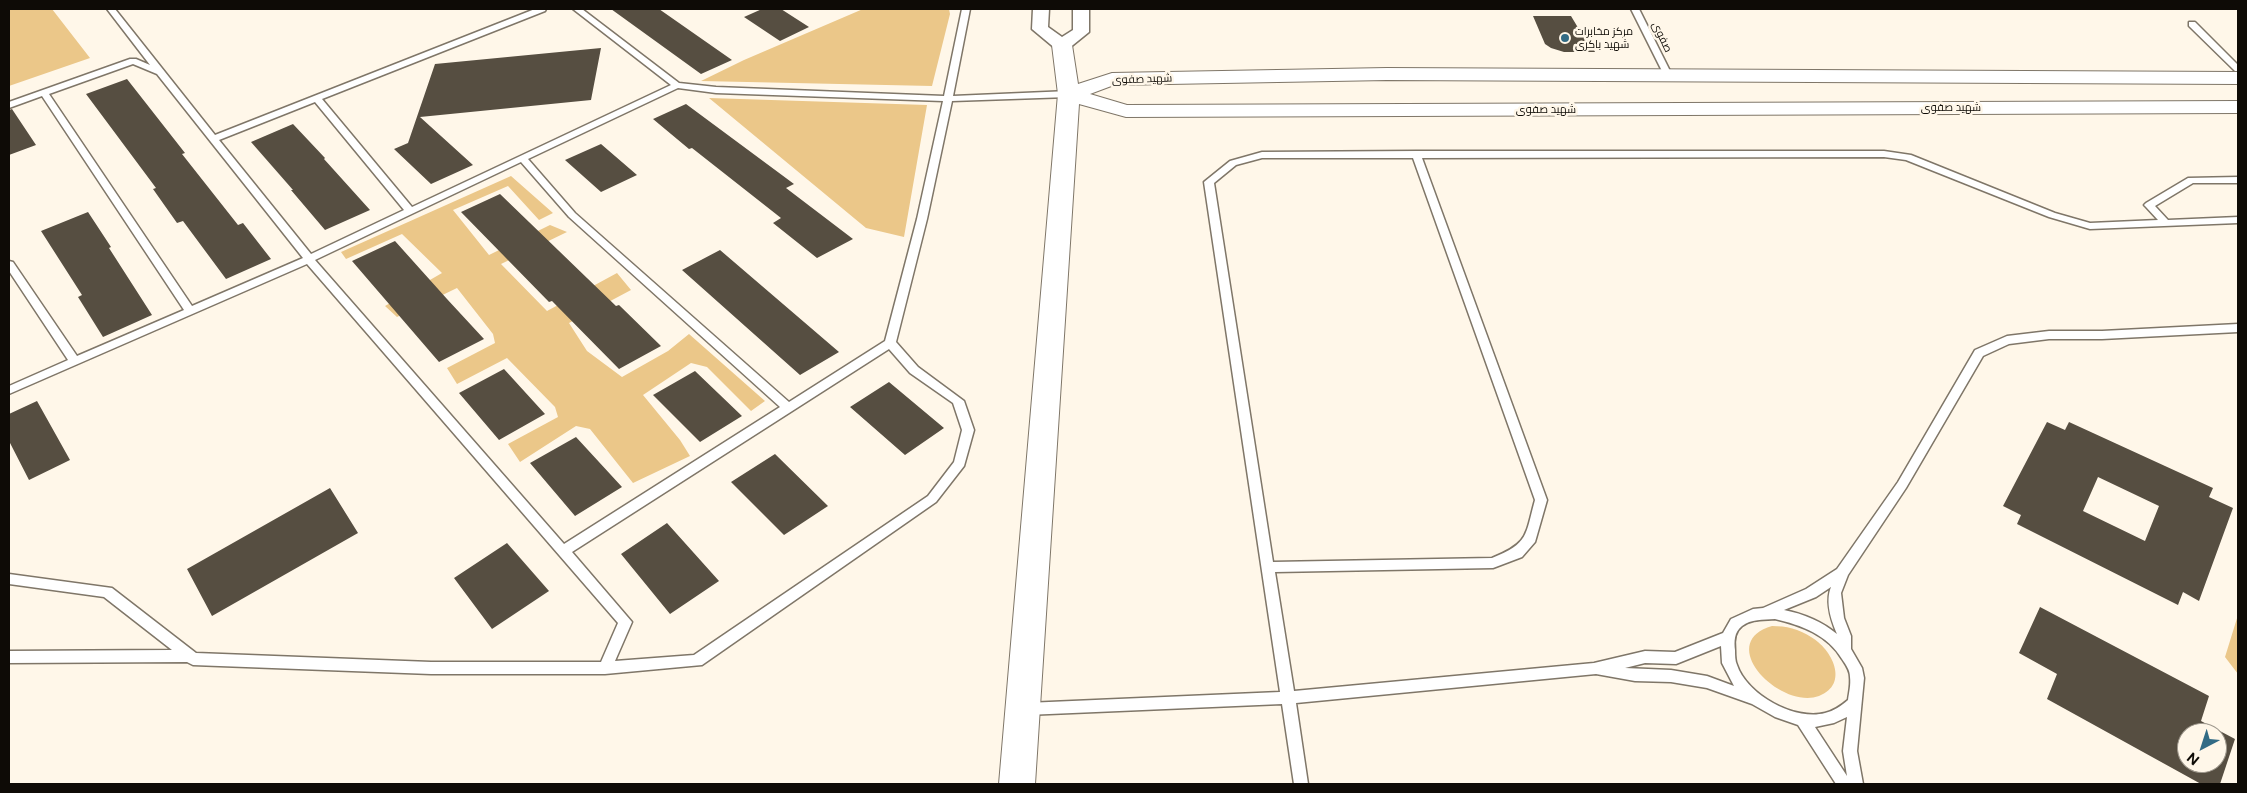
<!DOCTYPE html>
<html>
<head>
<meta charset="utf-8">
<style>
	body { margin:0 }
	#map { position:relative; width:2247px; height:793px; overflow:hidden; background:#fff7e9; font-family:"Public Sans",sans-serif }
	canvas { display:block }
	.frame { position:absolute; inset:0; border:10px solid #0e0b06; pointer-events:none }
	.north { position:absolute; left:2177px; top:723px; width:50px; height:50px; box-sizing:border-box; background:#fff7e9; border:1px solid #9f998e; border-radius:50%; rotate:220deg; font-size:14px; font-weight:700; line-height:20px; text-align:center; color:#0e0b06 }
	.north::after { content:''; display:block; margin:auto; width:18px; height:22px; background:#326b85; clip-path:polygon(50% 0,100% 100%,50% 72%,0 100%) }
</style>
</head>
<body>
<div id="map">
<canvas width="2247" height="793"></canvas>
<div class="frame"></div>
<div class="north">N</div>
</div>
<script>
const c = document.querySelector('canvas').getContext('2d');
c.lineJoin = 'round';
function fill(path, color) { c.fillStyle = color; c.fill(path, 'evenodd'); }
function stroke(path, color, width, dash) { c.strokeStyle = color; c.lineWidth = width; c.lineCap = dash ? 'butt' : 'round'; c.setLineDash(dash || []); c.stroke(path); }
function write(font, color, halo, rows, align = 'center') {
  c.font = font + ' "Public Sans",Cairo,sans-serif'; c.lineWidth = 5; c.setLineDash([]); c.textBaseline = 'middle'; c.strokeStyle = halo; c.fillStyle = color; for (const [text, x, y, turn = 0] of rows) {
    c.save(); c.translate(x, y); c.rotate((+turn || 0) * Math.PI / 180); c.textAlign = isNaN(turn) ? turn : align; if (halo) c.strokeText(text, 0, 0); c.fillText(text, 0, 0); c.restore();
  }
}
const green = new Path2D(`
	M9 9H52L90 58 9 86Z
	M863 9H949L950 14 932 86 701 81 744 60Z
	M709 98 927 105 904 237 866 228Z
	M511 176 553 213 539 220 508 186 453 210 489 255 550 225 567 232 501 264 547 311 617 273 631 290 569 323 587 351 622 377 668 351 689 334 765 401 751 411 707 367 691 363 643 395 680 440 690 456 633 483 590 429 576 426 520 462 508 444 558 417 555 407 507 358 457 384 447 368 495 343 493 334 457 288 397 317 385 306 442 273 402 234 346 259 341 252Z
	M2238 615V674L2225 657Z
	M1772 626C1786 626 1799 629 1811 637 1832 649 1850 684 1819 696 1780 710 1714 643 1772 626Z`);
const building = new Path2D(`
	M611 9H659L732 60 701 74Z
	M762 9H781L809 27 780 41 744 17Z
	M1533 16H1571L1580 31H1585L1595 52H1564L1551 48 1545 44Z
	M601 48 591 100 420 117 473 165 431 184 394 149 408 143 435 64Z
	M127 79 185 153 182 154 238 225 243 223 271 259 226 279 183 221 177 223 153 189 156 188 86 94Z
	M686 104 794 184 786 188 853 239 817 258 773 223 781 218 692 148 689 149 653 119Z
	M12 109 36 145 9 155V110Z
	M293 124 325 158 324 159 370 210 325 230 291 190H293L251 142Z
	M601 144 637 175 601 192 565 160Z
	M500 194 616 306 619 305 661 346 619 369 552 301 549 302 461 212Z
	M88 212 111 247 109 248 152 315 103 337 78 297 82 295 41 231Z
	M395 241 447 299 484 339 439 362 352 261Z
	M720 250 839 352 800 375 682 270Z
	M504 369 545 414 499 440 459 393Z
	M695 371 742 416 700 442 653 395Z
	M889 382 944 428 905 455 850 407Z
	M37 401 70 460 29 480 9 441V414Z
	M2047 422 2065 430 2069 422 2213 488 2209 497 2233 508 2199 601 2183 592 2178 605 2017 524 2021 515 2003 506ZM2098 477 2159 506 2145 541 2083 511Z
	M576 437 622 487 575 516 530 463Z
	M775 454 828 506 784 535 731 482Z
	M330 488 358 533 212 616 187 569Z
	M667 523 719 581 670 614 621 554Z
	M507 543 549 591 492 629 454 578Z
	M2040 607 2209 696 2201 721 2235 739 2220 784H2201L2047 699 2057 674 2019 653ZM2187 733H2217V763H2187Z`);
const service = new Path2D(`
	M107 9H115L215 135 535 9H546L545 11 322 99 412 207 671 85 573 9H582L679 83 716 87 944 96 962 9H970L953 96 1069 91 1073 94 1069 97 952 101 927 219 896 342 918 367 964 401 974 430 964 466 936 502 702 665 605 674H431L193 665 187 662 9 663V651L172 650 104 597 9 584V574L112 588 196 653 431 662H601L618 623 307 264 9 394V386L68 360 9 271V261L13 262 77 356 184 310 42 96 9 108V102L130 59H136L150 65ZM133 64 157 74 303 258 192 306 49 94ZM678 88 716 93 943 101 917 219 885 341 789 402 575 213 528 159ZM315 102 404 210 311 254 219 140ZM521 162 569 217 780 407 564 544 315 260ZM889 349 910 373 953 403 962 430 954 462 928 496 694 655 615 661 632 622 572 552Z
	M1631 9H1639L1672 75 1671 77H1665Z
	M2189 22H2195L2238 65V71H2235L2189 26Z
	M1416 151H1884L1911 155 2055 213 2090 223 2158 220 2146 207 2144 205 2146 203 2188 178 2238 177V183H2193L2155 206 2168 220 2238 217V223L2090 229 2049 217 1906 160 1884 157 1422 158 1547 500 1535 542 1522 557 1493 568 1275 572 1294 691 1594 663 1645 651 1675 652 1723 633 1731 619 1753 609 1763 608 1806 589 1837 569 1898 482 1975 350 2007 336 2049 331H2102L2238 324V332L2102 339H2049L2009 344 1983 356 1906 488 1848 575 1841 593 1844 618 1851 636V649L1862 668 1864 678 1857 751 1863 784H1836L1798 725 1775 717 1752 704 1707 688 1671 682 1635 681 1596 674 1296 703 1308 784H1294L1282 704 1026 715 1021 713 1019 709 1021 705 1026 703 1280 692 1204 182 1230 161 1262 152ZM1262 158H1413L1535 500C1525 536 1529 543 1492 558L1273 562 1214 183 1236 165ZM1831 587C1825 602 1831 620 1837 634 1821 621 1804 614 1784 610L1816 597ZM1775 619C1801 625 1828 635 1842 659 1846 665 1850 670 1850 677 1851 685 1849 692 1848 700 1841 706 1834 711 1825 713 1795 721 1747 695 1737 665 1735 661 1735 655 1735 650 1734 642 1734 632 1742 626 1751 619 1763 620 1775 619ZM1721 646 1722 663 1734 686 1707 676 1671 670 1625 668 1645 663 1676 664ZM1847 717 1843 751 1847 776 1815 727 1834 723Z`);
const minor = new Path2D(`
	M1033 9H1049L1048 27 1062 37 1073 30V9H1089V32L1068 49 1062 50 1056 49 1032 29Z`);
const tertiary = new Path2D(`
	M1062 39 1069 41 1072 45 1078 84 1112 73 1387 68 2238 72V84L1387 80 1114 85 1090 94 1127 105 2238 101V113L1126 117 1079 104 1035 784H999L1058 94 1052 45 1055 41Z`);
const markers = [
	[1565,38,5,"#326b85"]
];
const farPoinames = [
	["مرکز مخابرات",1575,32],
	["شهید باکری",1575,45]
];
const farStreetnames = [
	["صفوی",1662,37,64],
	["شهید صفوی",1142,79,-2],
	["شهید صفوی",1951,108],
	["شهید صفوی",1546,110]
];
fill(green, '#ebc789');
fill(building, '#564e41');
stroke(service, '#7f7668', 3);
stroke(minor, '#7f7668', 3);
stroke(tertiary, '#7f7668', 2);
fill(service, '#fff');
fill(minor, '#fff');
fill(tertiary, '#fff');
for (const [x, y, r, color] of markers) { const dot = new Path2D(); dot.arc(x, y, r, 0, 2 * Math.PI); c.fillStyle = color; c.fill(dot); stroke(dot, '#fff7e9', 2); }
write('11px', '#0e0b06', '#fff7e9', farPoinames, 'left');
write('11px', '#0e0b06', '#fff7e9', farStreetnames);
</script>
</body>
</html>
